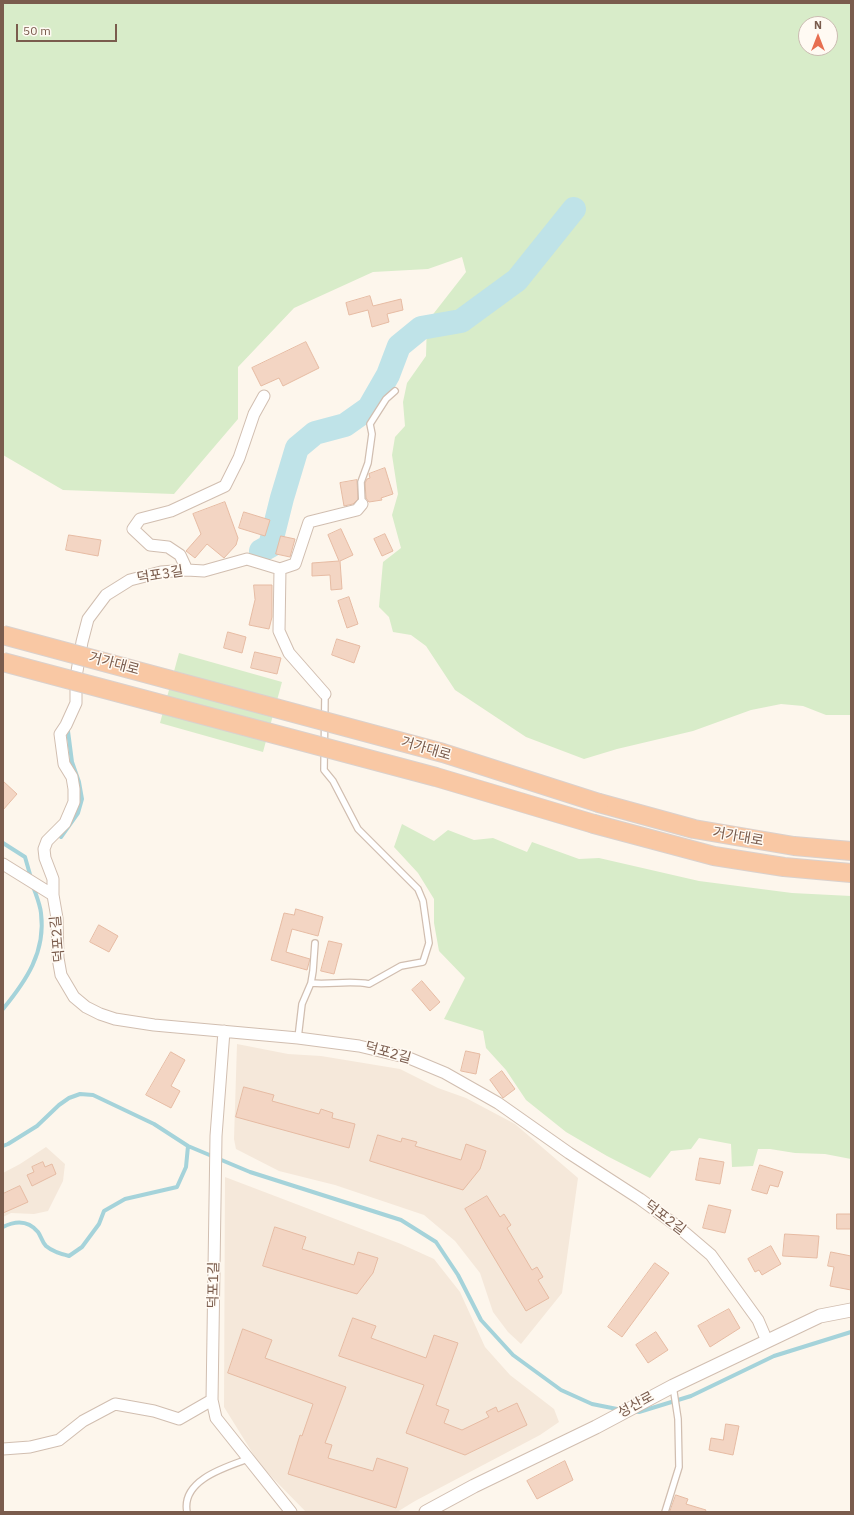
<!DOCTYPE html>
<html>
<head>
<meta charset="utf-8">
<style>
	body { margin:0 }
	#map { position:relative; width:854px; height:1515px; overflow:hidden; background:#fdf6ec; font-family:"IBM Plex Sans",sans-serif }
	canvas { display:block }
	.frame { position:absolute; inset:0; border:4px solid #7a5c4d; pointer-events:none }
	.north { position:absolute; left:798px; top:16px; width:40px; height:40px; box-sizing:border-box; background:#fffaf3; border:1px solid #cabbb1; border-radius:50%; rotate:0deg; font-size:11px; font-weight:700; line-height:16px; text-align:center; color:#7a5c4d }
	.north::after { content:''; display:block; margin:auto; width:14px; height:18px; background:#e76f51; clip-path:polygon(50% 0,100% 100%,50% 72%,0 100%) }
	.scale { position:absolute; left:16px; top:24px; width:101px; height:18px; box-sizing:border-box; border:2px solid #7a5c4d; border-top:0; padding-left:5px; font-size:12px; line-height:14px; white-space:nowrap; color:#7a5c4d; -webkit-text-stroke:3px #fffaf3; paint-order:stroke }
</style>
</head>
<body>
<div id="map">
<canvas width="854" height="1515"></canvas>
<div class="frame"></div>
<div class="north">N</div>
<div class="scale">50 m</div>
</div>
<script>
const c = document.querySelector('canvas').getContext('2d');
c.lineJoin = 'round';
function fill(path, color) { c.fillStyle = color; c.fill(path, 'evenodd'); }
function stroke(path, color, width, dash) { c.strokeStyle = color; c.lineWidth = width; c.lineCap = dash ? 'butt' : 'round'; c.setLineDash(dash || []); c.stroke(path); }
function write(font, color, halo, rows, align = 'center') {
  c.font = font + ' "IBM Plex Sans","Noto Sans KR",sans-serif'; c.lineWidth = 3; c.setLineDash([]); c.textBaseline = 'middle'; c.strokeStyle = halo; c.fillStyle = color; for (const [text, x, y, turn = 0] of rows) {
    c.save(); c.translate(x, y); c.rotate((+turn || 0) * Math.PI / 180); c.textAlign = isNaN(turn) ? turn : align; if (halo) c.strokeText(text, 0, 0); c.fillText(text, 0, 0); c.restore();
  }
}
const residential = new Path2D(`
	M237 1044 288 1054 321 1056 400 1069 438 1088 466 1098 515 1124 578 1178 562 1293 521 1344 508 1332 493 1312 480 1273 455 1241 424 1215 335 1185 279 1171 236 1149 234 1139Z
	M46 1147 65 1164 63 1181 48 1211 34 1214 11 1213 3 1217V1173L20 1164Z
	M225 1177 401 1244 434 1259 460 1292 485 1347 510 1375 554 1409 559 1422 540 1435 415 1501 397 1512H306L260 1465 224 1407Z`);
const green = new Path2D(`
	M3 3H851V715H826L803 706 781 704 751 710 693 731 617 749 584 759 526 737 455 690 426 646 411 635 393 632 389 617 379 607 383 562 401 548 392 515 398 494 392 455 395 437 405 426 403 402 407 383 426 356 427 322 466 272 462 257 428 269 373 272 294 308 238 367V419L174 494 63 490 3 455ZM806 24H830V48H806Z
	M179 653 282 682 263 752 160 723Z
	M402 824 434 841 448 830 474 840 493 838 527 852 532 842 579 859 599 858 699 881 792 893 851 896V1159L825 1154 795 1153 770 1149H758L753 1166 732 1167 731 1144 699 1138 691 1149 671 1151 650 1178 607 1156 566 1132 526 1100 506 1070 486 1048 483 1031 444 1019 465 978 439 951 434 923V899L418 873 394 847Z`);
const stream = new Path2D(`
	M61 837 78 813 82 799 79 782 72 762 68 731
	M3 843 25 857 31 878
	M3 1009C26 981 46 952 41 913 40 904 36 895 33 886
	M3 1146 8 1144 37 1126 59 1105 69 1098 80 1094 93 1095 154 1124 188 1146 250 1172 401 1220 436 1242 458 1275 481 1320 513 1355 561 1390 592 1404 622 1410
	M3 1227C15 1221 28 1220 38 1232 41 1236 42 1242 46 1246 53 1252 61 1254 69 1256L82 1247 99 1224 104 1211 125 1199 177 1187 186 1167 188 1146
	M632 1411 639 1412 691 1396 774 1356 851 1332`);
const river = new Path2D(`
	M261 551 270 546 282 498 297 448 315 433 345 425 369 408 388 375 399 346 421 328 461 321 517 280 574 209`);
const building = new Path2D(`
	M370 296 373 306 401 299 403 310 387 314 389 322 372 327 368 310 349 315 346 303Z
	M306 342 319 368 283 386 279 378 261 386 252 368Z
	M385 468 393 494 381 498 382 500 369 502 366 498 365 483 367 479 370 478 369 474Z
	M357 480 358 499 353 504 344 506 340 483Z
	M225 502 238 538 236 545 224 558 207 544 195 558 186 551 201 534 193 514Z
	M244 512 270 520 265 536 239 528Z
	M341 529 353 555 340 561 342 589 331 590 330 575 312 576V563L339 561 328 535Z
	M385 534 393 551 382 556 374 539Z
	M69 535 101 540 98 556 66 550Z
	M281 536 295 539 290 557 276 554Z
	M254 585H272V617L269 629 249 625 255 600Z
	M349 597 358 624 347 628 338 601Z
	M228 632 246 637 242 653 224 648Z
	M337 639 360 646 354 663 332 655Z
	M255 652 281 658 277 674 251 668Z
	M3 781 17 794 3 810Z
	M296 909 323 917 318 936 292 929 286 952 310 959 307 970 271 960 284 913 294 915Z
	M99 925 118 936 109 952 90 942Z
	M329 941 342 944 334 974 321 971Z
	M422 981 440 1002 430 1011 412 990Z
	M466 1051 480 1054 476 1074 461 1071Z
	M171 1052 185 1060 171 1086 180 1091 171 1108 146 1095Z
	M502 1071 515 1089 503 1098 490 1080Z
	M244 1087 274 1095 272 1101 319 1114 321 1109 333 1113 332 1118 355 1124 349 1148 236 1117Z
	M378 1135 401 1142 402 1138 417 1142 415 1146 461 1160 466 1144 486 1151 480 1169 463 1190 370 1161Z
	M700 1158 724 1162 720 1184 696 1180Z
	M43 1162 45 1167 52 1164 56 1174 32 1186 27 1175 34 1172 32 1167Z
	M760 1165 783 1172 778 1187 770 1185 767 1194 752 1190Z
	M20 1186 28 1202 3 1213V1194Z
	M487 1196 500 1217 504 1214 511 1225 507 1228 532 1270 537 1267 543 1277 538 1280 549 1298 526 1311 465 1209Z
	M709 1205 731 1210 725 1233 703 1228Z
	M837 1214H851V1229H837Z
	M275 1227 306 1237 302 1249 354 1265 358 1252 378 1258 373 1273 357 1294 263 1266Z
	M785 1234 819 1236 817 1258 783 1256Z
	M771 1246 781 1264 762 1275 759 1270 755 1272 748 1259Z
	M831 1252 851 1256V1290L830 1286 834 1267 828 1266Z
	M655 1263 669 1273 622 1337 608 1327Z
	M729 1309 740 1328 710 1347 698 1326Z
	M353 1318 376 1326 371 1338 426 1358 434 1335 458 1343 436 1405 449 1410 444 1423 462 1430 489 1417 486 1412 496 1407 498 1412 517 1403 527 1425 465 1455 406 1433 424 1385 339 1356Z
	M243 1329 272 1340 265 1358 346 1387 325 1443 332 1445 328 1458 373 1471 377 1458 408 1468 396 1508 288 1474 300 1435 302 1436 313 1404 228 1373Z
	M656 1332 668 1350 648 1363 636 1345Z
	M726 1424 739 1426 733 1455 709 1450 711 1438 723 1440Z
	M565 1461 573 1480 537 1499 527 1481Z
	M676 1495 688 1499 686 1504 706 1510 705 1512H670Z`);
const service = new Path2D(`
	M362 504 361 482 368 463 372 434 370 424 386 399 395 391
	M311 983C331 985 349 980 369 984L401 966 423 962 429 943 423 901 418 889 358 829 333 781 324 770 325 694
	M298 1038 302 1004 311 983 313 971 315 943
	M187 1512C181 1480 226 1467 248 1459
	M665 1512 679 1467 678 1419 673 1386`);
const minor = new Path2D(`
	M280 569 279 631 289 653 325 694
	M187 570 180 555 168 547 150 545 133 529 140 519 171 511 225 486 239 458 254 414 264 396
	M3 864 53 895 57 918 58 958 61 975 74 997 86 1007 100 1014 115 1019 154 1025 298 1038 359 1046 409 1058 445 1073 498 1103 569 1153 640 1199 677 1226 711 1255 758 1320 767 1341
	M53 895V879L45 858 44 849 47 841 65 823 74 802V789L72 777 64 764 60 734 66 725 76 703V677L82 642 88 619 106 595 130 580 161 572 187 570 204 571 247 559 280 569 295 564 309 522 357 510 362 504
	M224 1031 216 1136 212 1400 216 1418 291 1512
	M3 1449 30 1447 59 1440 83 1421 115 1404 154 1411 179 1419 212 1400`);
const tertiary = new Path2D(`
	M426 1512 474 1486 596 1427 673 1386 820 1316 851 1310`);
const trunk = new Path2D(`
	M599 803 694 829 794 846 851 851
	M594 824 714 856 784 867 851 873`);
const trunkBridge = new Path2D(`
	M3 635 443 753 599 803
	M3 662 436 777 594 824`);
const streetNames = [
	["덕포3길",160,575,-9],
	["거가대로",114,664,15],
	["거가대로",426,749,16],
	["거가대로",738,837,10],
	["덕포2길",58,939,-95],
	["덕포2길",388,1053,15],
	["덕포2길",665,1218,37],
	["덕포1길",214,1285,-89],
	["성산로",636,1405,-28]
];
fill(residential, '#f5e8da');
fill(green, '#d8ecc9');
stroke(stream, '#a5d3da', 4);
stroke(river, '#bfe3e8', 24);
fill(building, '#f3d5c3');
stroke(building, '#e6bba3', 1);
stroke(service, '#d1beb0', 8);
stroke(minor, '#d1beb0', 13);
stroke(tertiary, '#d1beb0', 15);
stroke(trunk, '#dad1cd', 20);
stroke(service, '#fff', 5.5);
stroke(minor, '#fff', 11);
stroke(tertiary, '#fff', 13);
stroke(trunk, '#f9c8a4', 18);
stroke(trunkBridge, '#dad1cd', 20, []);
stroke(trunkBridge, '#f9c8a4', 18);
write('14px', '#7a5c4d', '#fffaf3', streetNames);
</script>
</body>
</html>
